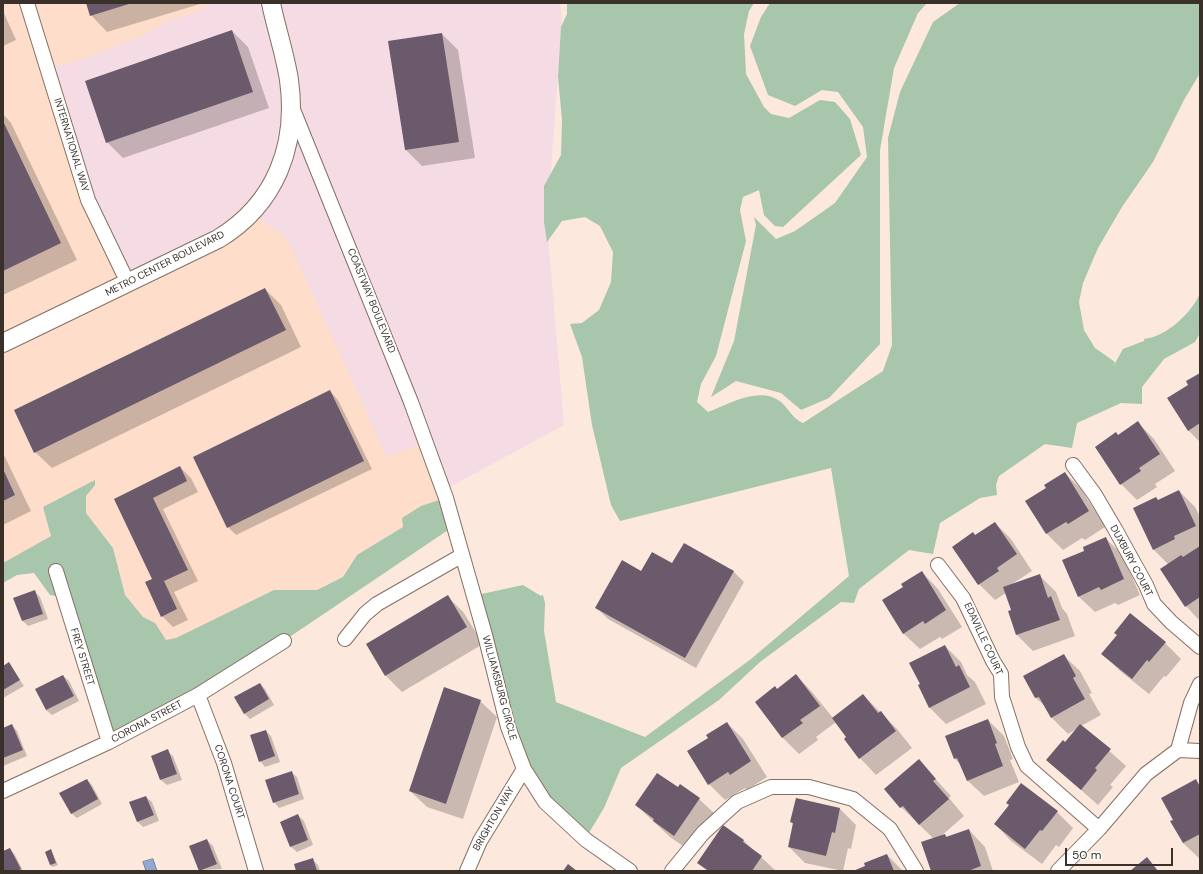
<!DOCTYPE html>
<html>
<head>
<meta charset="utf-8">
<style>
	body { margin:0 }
	#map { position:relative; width:1203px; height:874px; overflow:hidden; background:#fce8dd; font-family:"DM Sans",sans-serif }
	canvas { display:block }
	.frame { position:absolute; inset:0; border:4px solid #3a302a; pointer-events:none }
	.scale { position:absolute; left:1065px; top:848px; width:108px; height:18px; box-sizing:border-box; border:2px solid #3a302a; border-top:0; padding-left:5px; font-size:12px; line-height:14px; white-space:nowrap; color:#3a302a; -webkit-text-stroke:3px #fff; paint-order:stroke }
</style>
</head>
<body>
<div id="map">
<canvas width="1203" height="874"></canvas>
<div class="frame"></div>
<div class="scale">50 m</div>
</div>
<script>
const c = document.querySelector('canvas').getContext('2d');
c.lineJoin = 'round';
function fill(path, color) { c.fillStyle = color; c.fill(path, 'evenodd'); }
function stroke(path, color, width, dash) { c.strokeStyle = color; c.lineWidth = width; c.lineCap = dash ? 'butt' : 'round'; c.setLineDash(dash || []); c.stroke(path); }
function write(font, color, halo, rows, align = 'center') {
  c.font = font + ' "DM Sans",sans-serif'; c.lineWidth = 4; c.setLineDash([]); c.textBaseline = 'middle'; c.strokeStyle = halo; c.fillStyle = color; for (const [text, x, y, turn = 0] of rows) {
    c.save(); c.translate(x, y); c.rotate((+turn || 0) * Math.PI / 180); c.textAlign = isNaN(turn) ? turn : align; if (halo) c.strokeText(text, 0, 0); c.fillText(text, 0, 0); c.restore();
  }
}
const commercial = new Path2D(`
	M3 3H560L562 19 547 225 564 425 129 661Z`);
const built = new Path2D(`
	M3 3H213L195 12 166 22 142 36 78 61 45 69 78 171 130 283 251 212 288 240 387 457 425 443 445 498 403 527 357 555 343 577 317 590H274L176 638 166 640 155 623 143 617 125 594 113 548 86 513V496L95 485 51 536 3 563Z`);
const green = new Path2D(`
	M567 3H754L749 11 744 34 746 74 764 107 771 114 789 118 820 100 835 102 850 119 861 155 783 227 775 226 764 215 759 190 743 197 740 210 746 241 716 356 701 384 697 402 708 412C729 404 760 385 781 402 789 409 793 419 803 423L883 371 892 345 888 138 900 92 933 22 960 3H1200V73L1184 100 1153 162 1122 207 1098 248 1083 283 1079 302 1084 330 1095 348 1115 362 1113 367 1123 349 1144 341V339C1166 337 1192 313 1200 293V333L1195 342 1164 359 1142 387V404L1121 403 1077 423 1072 448 1045 444 999 476 996 485 997 495 980 498 940 523 933 554 909 550 859 589 854 603 841 602 760 662 719 700 621 768 604 808 587 836 529 778 477 595 523 585 541 596 543 595 545 603 544 631 556 702 645 737 751 659 849 576 831 468 620 521 611 505 592 425 582 357 570 324 582 323 599 310 611 282 613 252 600 226 585 217 562 221 547 242 544 222V186L561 155 562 120 558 77 561 27 567 14Z
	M770 3H927L918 13 894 68 880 150V344L829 398 801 410 781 393 736 381 711 397 734 341 756 225 754 217 776 239 795 231 835 203 867 157 863 127 838 92 822 90 795 106 768 95 750 46 761 17Z
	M95 480V485L86 496V513L113 548 125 595 143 617 155 623 166 640 176 638 274 590H317L343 577 357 555 403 527 402 518 421 506 445 498 454 526 294 634 110 740 61 597 50 595 34 573 17 575 3 583V563L51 536 43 507Z`);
const water = new Path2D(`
	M153 859 157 871H146L143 862Z`);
const shadow = new Path2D(`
	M87 3H200V4L107 32 91 15Z
	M3 11 16 40 3 46Z
	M232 31 248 47 269 108 123 158 107 142Z
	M442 34 458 50 475 158 422 166 406 150 389 42Z
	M3 114 11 123 77 260 3 295Z
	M265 289 281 305 301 347 52 468 35 452Z
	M1200 374V442L1188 430 1189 385Z
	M330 391 338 400 372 469 236 535 228 527Z
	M1138 423 1154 439 1175 471 1155 484 1157 487 1137 500 1121 484 1118 436Z
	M3 453 31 511 3 525Z
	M180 467 191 478 198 492 163 509 198 581 174 592 188 620 173 627 162 616 154 579 115 499Z
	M1065 473 1081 489 1105 527 1085 540 1082 538 1063 550 1047 534 1026 501 1047 488Z
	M1179 491 1195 507 1200 517V621L1186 606 1168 564 1153 549 1158 501Z
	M995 523 1011 539 1032 571 1012 584 1040 576 1056 592 1062 608 1067 614 1075 636 1033 651 1017 635 1009 612 1012 611 1006 593 995 600 979 584 976 536Z
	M1105 538 1122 554 1140 595 1118 605 1115 603 1095 612 1078 596 1085 551Z
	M673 564 733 571 744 582 696 668 608 619 597 608 641 572Z
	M922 572 938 589 962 627 942 639 940 637 920 649 903 633 904 588Z
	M35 592 40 597 48 619 28 626 23 621Z
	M448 597 464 613 483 644 402 692 386 676Z
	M1165 643 1181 659 1166 677 1164 676 1149 694 1119 670 1103 654Z
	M945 646 961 662 967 675 975 682 986 704 946 724 930 708 919 686Z
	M1063 655 1080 671 1092 693 1089 694 1101 715 1081 726 1126 766 1110 785 1113 787 1098 805 1047 760 1065 744 1078 728 1068 734 1051 717 1046 707 1036 698Z
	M9 664 24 686 3 698V667Z
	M796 675 812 692 833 718 863 695 897 729 912 748 876 775 860 758 845 739 848 737 836 722 816 737 818 740 799 754 783 738 756 702 777 690Z
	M63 676 69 681 79 701 52 715 46 710Z
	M260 684 265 689 274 705 250 719 244 713Z
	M480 701 497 717 463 819 427 807 410 791Z
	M988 720 1004 736 1013 759 1010 760 1019 782 984 796 967 780 961 765 955 759Z
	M727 723 743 739 767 777 747 790 745 788 725 800 709 784V738Z
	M12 725 17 731 27 756 3 766V729Z
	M266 731 271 736 280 762 265 767 260 761Z
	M167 751 173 756 182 780 167 785 161 780 152 756Z
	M919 761 951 796 949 798 964 816 940 837 945 835 947 837 969 830 985 847 993 871H932L934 839 901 807Z
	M291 772 297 777 304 799 279 808 274 802Z
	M87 780 92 785 102 804 77 818 71 813Z
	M1196 781 1200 785V859L1183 843 1174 820Z
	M680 785 699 799 716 815 690 851 670 837 636 805 678 788Z
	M146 797 152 802 159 821 143 827 138 822Z
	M796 799 840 809 856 825 851 849 848 848 843 871 805 863 789 847 794 825 791 822Z
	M1057 812 1073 828 1059 847 1056 845 1042 864 1011 841 995 824Z
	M298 815 304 821 313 845 297 852 291 847Z
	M724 826 744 841 776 871H707L698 863Z
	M207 840 213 846 222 869 200 870Z
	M10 849 15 855 23 871H3V853Z
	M51 850 58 865 53 867 50 865Z
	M887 855 903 871H855L866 867Z
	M312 859 318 865 320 871H297Z`);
const building = new Path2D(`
	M86 3H132L90 16Z
	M232 30 253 92 106 143 85 81Z
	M442 33 459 142 405 150 388 41Z
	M3 121 61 243 3 271Z
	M265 288 286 330 34 453 14 410Z
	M1200 373V423L1188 431 1167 398 1188 385 1186 381Z
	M330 390 364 461 227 528 193 457Z
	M1138 421 1160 454 1139 468 1141 471 1120 485 1095 447 1116 432 1118 435Z
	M180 466 187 481 153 498 188 570 164 581 177 609 161 617 145 582 152 579 114 499Z
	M3 469 15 495 3 501Z
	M1065 472 1089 511 1068 524 1066 522 1046 534 1025 501 1046 488 1044 485Z
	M1179 490 1196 526 1174 536 1175 539 1153 550 1133 508 1156 497 1158 500Z
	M995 522 1017 554 997 568 999 571 978 585 952 547 973 532 975 535Z
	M1106 537 1124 579 1101 590 1099 587 1078 597 1062 560 1084 551 1083 547Z
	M684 543 734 571 685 658 595 608 622 560 641 571 652 552 672 563Z
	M1200 546V597L1185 607 1160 569 1181 555 1183 557Z
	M922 571 946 610 925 624 923 621 903 634 882 600 903 587 901 584Z
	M1040 574 1048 598 1051 596 1060 620 1016 635 1008 611 1011 610 1003 587Z
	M35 590 43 614 22 621 13 598Z
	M448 595 467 627 385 676 366 644Z
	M1130 613 1166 642 1149 662 1147 660 1132 679 1101 654 1117 635 1114 633Z
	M945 645 956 667 959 665 970 687 929 708 918 685 920 684 909 663Z
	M1064 654 1076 676 1073 678 1085 699 1051 718 1039 697 1035 698 1023 676Z
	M9 662 20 680 3 690V666Z
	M796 674 820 706 800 720 803 723 782 738 755 702 775 686 777 689Z
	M63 675 74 696 46 710 35 689Z
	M260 683 269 699 244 714 234 697Z
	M444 687 481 700 446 804 409 791Z
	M863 694 878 713 881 711 896 731 859 759 844 739 846 737 832 718Z
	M988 719 997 743 995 744 1003 766 967 781 957 758 954 759 945 736Z
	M727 722 751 761 730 775 728 772 708 785 687 751 708 738 706 735Z
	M12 724 23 750 3 758V728Z
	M1080 724 1111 749 1095 768 1097 770 1081 790 1046 760 1063 740 1065 742Z
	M266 730 275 756 259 762 250 735Z
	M168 749 177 774 160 780 151 756Z
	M919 759 936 779 933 781 949 799 919 825 903 806 900 808 884 789Z
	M292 771 299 794 273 803 265 780Z
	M657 773 678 787 680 784 700 798 674 836 653 821 654 819 635 805Z
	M87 779 98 799 71 814 59 793Z
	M1196 779 1200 787V834L1183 843 1170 821 1173 820 1161 798Z
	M1021 783 1058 811 1042 831 1040 830 1025 849 994 824 1009 805 1006 803Z
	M146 796 154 815 137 822 129 802Z
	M796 798 840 808 835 833 832 832 826 856 788 847 793 823 790 822Z
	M298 814 308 840 290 847 280 822Z
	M723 825 744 840 743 842 762 856 752 871H709L697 863Z
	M969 829 981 866 968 871H931L921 842 945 834 946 837Z
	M207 839 217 864 199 871 189 846Z
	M10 848 21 869 17 871H3V851Z
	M51 849 56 863 50 865 45 852Z
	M887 854 894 871H853L865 866 864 863Z
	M1147 857 1158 871H1130Z
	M313 858 317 871H296L294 864Z
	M568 864 577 871H563Z`);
const minor = new Path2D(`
	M27 3 88 200 128 283
	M292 107 411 402 446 498 485 635 508 727 524 769 545 802 586 840 630 871
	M1073 465 1095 495 1115 529 1146 585 1154 604 1171 622 1200 647
	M938 565 963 598 993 661 1001 674 1002 697 1018 747 1027 766 1099 829
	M56 571 109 742
	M345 639 365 614 377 604 461 556
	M198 695 224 763 256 871
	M1178 750 1200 751
	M3 791 109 742 198 695 284 641
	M467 871 480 841 524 769
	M672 871 703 833 737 802 771 787H809L853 799 890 829 916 871
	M1058 871 1099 829 1146 774 1178 750 1191 703 1200 684`);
const tertiary = new Path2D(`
	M3 343 218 239C276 204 298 145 289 80 285 54 276 28 271 3`);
const streetNames = [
	["INTERNATIONAL WAY",71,145,73],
	["METRO CENTER BOULEVARD",165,264,-27],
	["COASTWAY BOULEVARD",371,301,68],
	["DUXBURY COURT",1131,561,62],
	["EDAVILLE COURT",983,639,65],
	["FREY STREET",82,657,73],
	["WILLIAMSBURG CIRCLE",499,688,75],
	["CORONA STREET",147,722,-28],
	["CORONA COURT",229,782,72],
	["BRIGHTON WAY",494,819,-60]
];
fill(commercial, '#f5dbe3');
fill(built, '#fedeca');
fill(green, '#a7c6ac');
fill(water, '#90a9d1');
stroke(water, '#76859f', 1);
fill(shadow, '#0003');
fill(building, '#6a5a6c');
stroke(minor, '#856f62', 16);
stroke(tertiary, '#856f62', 20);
stroke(minor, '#fff', 14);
stroke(tertiary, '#fff', 18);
write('10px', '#3a302a', '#fff', streetNames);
</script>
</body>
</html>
